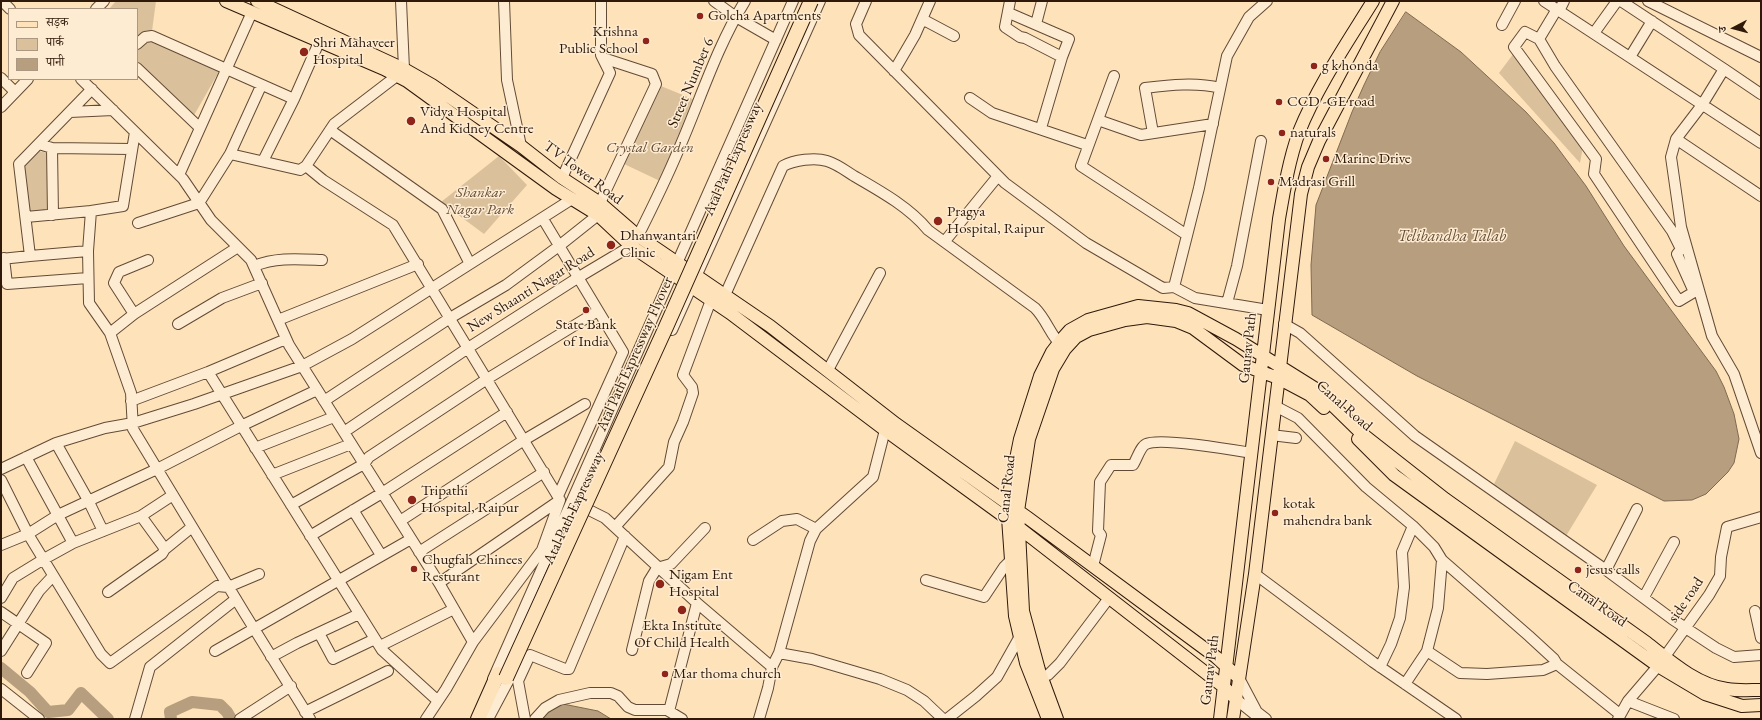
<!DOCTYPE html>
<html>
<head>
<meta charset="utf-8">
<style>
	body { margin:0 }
	#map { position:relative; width:1762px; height:720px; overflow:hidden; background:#fee2ba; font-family:"EB Garamond","Noto Serif Devanagari",serif }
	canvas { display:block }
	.frame { position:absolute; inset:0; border:2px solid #2e190a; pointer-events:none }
	.legend { position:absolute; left:8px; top:8px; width:130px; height:72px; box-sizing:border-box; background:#feecd2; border:1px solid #ab9882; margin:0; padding:5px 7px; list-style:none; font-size:12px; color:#2e190a }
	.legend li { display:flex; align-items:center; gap:8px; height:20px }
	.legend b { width:20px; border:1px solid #ab9882 }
	.north { position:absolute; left:1714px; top:8px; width:40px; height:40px; -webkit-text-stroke:3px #feecd2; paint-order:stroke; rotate:264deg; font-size:11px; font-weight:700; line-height:16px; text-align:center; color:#2e190a }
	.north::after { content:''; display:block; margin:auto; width:14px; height:18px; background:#2e190a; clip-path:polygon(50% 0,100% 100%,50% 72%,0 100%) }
</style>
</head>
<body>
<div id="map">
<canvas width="1762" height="720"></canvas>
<div class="frame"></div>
<ul class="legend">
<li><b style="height:5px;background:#fee2ba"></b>सड़क</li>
<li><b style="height:11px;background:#dbc09c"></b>पार्क</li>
<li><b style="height:11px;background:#b79e7e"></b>पानी</li>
</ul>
<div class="north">उ</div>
</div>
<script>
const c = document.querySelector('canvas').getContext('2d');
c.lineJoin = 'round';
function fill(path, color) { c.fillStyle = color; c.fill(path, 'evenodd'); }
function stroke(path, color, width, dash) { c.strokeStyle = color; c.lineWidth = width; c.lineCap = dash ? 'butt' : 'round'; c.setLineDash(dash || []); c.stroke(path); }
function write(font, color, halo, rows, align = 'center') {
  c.font = font + ' "EB Garamond",serif'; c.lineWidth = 3; c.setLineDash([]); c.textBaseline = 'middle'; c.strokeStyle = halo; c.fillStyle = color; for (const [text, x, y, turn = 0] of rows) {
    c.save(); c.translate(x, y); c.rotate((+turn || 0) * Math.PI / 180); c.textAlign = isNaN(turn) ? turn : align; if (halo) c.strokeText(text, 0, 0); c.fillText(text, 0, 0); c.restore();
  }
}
const green = new Path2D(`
	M116 1H156L152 31 221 68 193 117 137 67V9H109Z
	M1514 53 1584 141 1580 163 1499 73Z
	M656 84 695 100 660 181 622 163Z
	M34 150 52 154 57 214 30 215 22 169Z
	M499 156 527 185 484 234 441 202Z
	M1515 441 1597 485 1566 536 1494 484Z`);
const water = new Path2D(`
	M1406 12 1461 52 1526 112 1554 143 1586 186 1624 246 1716 371 1724 387 1734 414 1739 439 1734 463 1728 472 1706 494 1692 500 1664 501 1417 376 1312 315 1311 265 1316 205 1352 112 1364 85 1380 52Z
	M563 704 598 711 611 719H541L549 710Z`);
const river = new Path2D(`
	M1 668 30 692 48 712 68 710 81 693 108 719
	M171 719 170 712 192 702 220 705 227 712 231 719`);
const minor = new Path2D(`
	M2 1 10 9
	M401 1 404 69
	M504 1 507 80 521 146
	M714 1 736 17 776 40
	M866 1 856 24 859 35 1005 183 1086 243 1163 288 1174 287
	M1010 1 1005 27 1020 37 1025 38 1062 57
	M1267 1 1249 17 1227 56 1199 188 1174 287 1195 298 1268 310
	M1544 1 1761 143
	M1621 1 1724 69 1702 105 1676 139 1761 196
	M1648 1 1761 57
	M96 9 104 1
	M1559 11 1564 1
	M1009 13 1069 39 1062 57 1041 128
	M922 19 954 36
	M1036 24 1042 1
	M1502 25 1515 1
	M1594 33 1617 1
	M1539 39 1525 32 1514 47 1596 159 1594 174 1679 301 1694 292 1677 254 1681 249 1672 231 1555 66 1539 39 1557 9
	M137 44 145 37 152 36 294 99 320 40
	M1630 57 1652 21
	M137 68 200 128
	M1724 69 1761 94
	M894 71 915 35 930 1
	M398 75 334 124 306 166 323 180 393 225 560 500
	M1114 76 1081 166 1187 235
	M1 78 15 92
	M81 79 183 179 211 220 251 260 289 345 439 583 473 642 446 689 426 719
	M970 98 992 113 1087 145
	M1 107 28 79
	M70 112 113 110
	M1098 120 1141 135 1213 124
	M330 130 442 209 470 264
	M135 132 123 206 91 211 88 251 89 303 110 333 131 393 133 429 245 614 310 719
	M1153 133 1145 88C1170 85 1196 82 1220 88
	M1676 139 1671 157 1681 227 1712 336 1734 374 1761 453
	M39 144 52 148 132 149
	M52 148 53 215
	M230 154 300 170 306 166
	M263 161 294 99
	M179 175 252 12
	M562 178 610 73 601 55V1
	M600 203 656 84 652 74 603 58
	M26 217 91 211
	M543 219 623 352 558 496
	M138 223 199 203 230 154 261 86
	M945 241 998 176
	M88 251 30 256 19 164 92 89
	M4 258 7 284 88 278
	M1 259 30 256
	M254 266C276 257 298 259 322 260
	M725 295 783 166C794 160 815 157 827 161 837 164 846 171 854 176 880 191 909 207 928 230L1035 308C1047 320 1051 337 1063 347
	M1227 303 1237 266 1261 141
	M134 314 114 283 119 272 148 260
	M278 320 418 264
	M178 324 222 298 262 283
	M1284 324 1300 333 1415 436 1606 570 1672 619 1716 648 1734 657 1761 655
	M672 330 820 1
	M110 333 134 314 238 247
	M828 370 880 273
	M208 372 382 650 438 701
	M131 401 208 372 286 339
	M324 401 450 318 506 285 559 246 598 215
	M1275 406 1298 418 1366 487 1413 526 1434 547 1442 560 1529 636 1554 659 1557 664 1617 712
	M344 432 468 348 579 277 631 246 638 236C652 208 666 180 678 151 700 101 716 48 745 1
	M1271 435 1296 438
	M56 443 88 500 103 531
	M255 448 334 417
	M26 457 73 543
	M1 469 56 443 105 428 133 423 194 404 302 366 352 339 572 199
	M272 475 351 444
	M1 480 28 534 101 654 110 663 217 586 228 587 259 574
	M291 505 364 464 369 457 487 379 598 311
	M353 510 381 555
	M589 510 605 518 697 603 772 667
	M141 516 173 495
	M400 521 524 440 585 404
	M615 527 669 467 674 442 683 422 693 393 692 387 683 375 711 300
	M310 536 382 493 507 412
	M753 540 782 521 797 519 816 529
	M1 545 28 534 58 515 157 469 243 425 317 390
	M419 552 544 472
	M1093 566 1101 535 1098 531 1100 482 1111 465H1133C1137 459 1140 447 1146 444 1159 437 1234 450 1252 453
	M1606 570 1637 509
	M1255 574 1373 662 1456 719
	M926 580 984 597 1004 567 1010 561
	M439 583 560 500
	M108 592 162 554 165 549 192 527
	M1644 597 1674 542
	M1 598 13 578 44 559 73 543 141 516 165 549
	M1755 611 1761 638
	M1 612 46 643 27 673
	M319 633 333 659 375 639
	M473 642 542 550 560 500
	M380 646 454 609
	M632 650 649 581 657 568 671 564 705 528
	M1 651 39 591 53 576
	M215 651 411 539
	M1427 651 1460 673 1487 674 1543 670 1557 664
	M779 653 812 659 880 679 907 690 924 701 943 719
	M271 657 297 643 359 614
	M1380 667 1391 644 1400 618 1404 587 1402 552 1413 526
	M1048 675 1060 663 1109 598
	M1239 678 1257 712 1266 719
	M493 679 793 1
	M1405 684 1427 651 1438 608 1442 560
	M1 689 39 719
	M1237 700 1258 717
	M1628 701 1674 719
	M669 711 697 603
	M305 712 388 671
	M135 719 150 667 236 599
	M240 719 291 686
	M488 719 512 674
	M525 719 518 681 530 655 565 669H569L625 536
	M535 719 545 708 559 700 590 693H611L618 696 628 707 635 710H667L682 719
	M759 719 768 688 772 667 779 653 810 541 816 529 873 477 885 430
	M947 719 976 696 997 677 1019 638
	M1618 719 1628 701 1658 666 1709 595 1720 576 1721 557 1727 527 1761 517`);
const major = new Path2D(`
	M226 1 384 69 407 81 556 189 598 215 631 246 730 313 885 430 1009 520 1224 687 1237 700
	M257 1 404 69 432 85 521 146 562 178 600 203 638 236 770 326 896 424 1028 518 1216 657 1239 678
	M1358 439 1394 475 1658 666 1705 694 1742 706 1761 705
	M1048 719 1026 663 1015 616 1007 504 1020 439 1040 376 1052 352 1062 339 1070 330 1088 320 1138 306 1176 310 1188 313 1236 339 1316 389 1361 433 1445 499 1647 643C1670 661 1697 685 1727 689 1738 691 1750 690 1761 690
	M1057 719 1039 670 1023 611 1018 511 1029 439 1053 369 1065 349 1076 337 1089 330 1125 320 1147 317 1176 321 1193 328 1243 365 1278 378 1310 395 1324 408
	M1220 719 1279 219C1284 190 1289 160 1299 132 1317 87 1347 43 1373 1
	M1233 719 1255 574 1301 194 1308 167 1319 141 1393 1`);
const highway = new Path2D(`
	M478 719 498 674`);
const highwayBridge = new Path2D(`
	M506 678 666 327 811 1`);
const markers = [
	[700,16,4,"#8f2418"],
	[646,41,4,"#8f2418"],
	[304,52,5,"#8f2418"],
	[1314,66,4,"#8f2418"],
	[1279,102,4,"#8f2418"],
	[411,121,5,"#8f2418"],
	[1282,133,4,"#8f2418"],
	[1326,159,4,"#8f2418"],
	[1271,182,4,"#8f2418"],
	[938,221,5,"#8f2418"],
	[611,245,5,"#8f2418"],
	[586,310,4,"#8f2418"],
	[412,500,5,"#8f2418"],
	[1275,513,4,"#8f2418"],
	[414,569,4,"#8f2418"],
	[1578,570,4,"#8f2418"],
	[660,584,5,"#8f2418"],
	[682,610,5,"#8f2418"],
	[665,674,4,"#8f2418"]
];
const poiNames = [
	["Golcha Apartments",708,16],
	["Krishna",638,32,"right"],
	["Public School",638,49,"right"],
	["Shri Mahaveer",313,43],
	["Hospital",313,60],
	["g k honda",1322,66],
	["CCD -GE road",1287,102],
	["Vidya Hospital",420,112],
	["And Kidney Centre",420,129],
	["naturals",1290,133],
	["Marine Drive",1334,159],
	["Madrasi Grill",1279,182],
	["Pragya",947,212],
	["Hospital, Raipur",947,229],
	["Dhanwantari",620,236],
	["Clinic",620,253],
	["State Bank",586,325,"center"],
	["of India",586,342,"center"],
	["Tripathi",421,491],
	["Hospital, Raipur",421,508],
	["kotak",1283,504],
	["mahendra bank",1283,521],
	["Chugfah Chinees",422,560],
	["Resturant",422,577],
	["jesus calls",1586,570],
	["Nigam Ent",669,575],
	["Hospital",669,592],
	["Ekta Institute",682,626,"center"],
	["Of Child Health",682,643,"center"],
	["Mar thoma church",673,674]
];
const streetNames = [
	["Street Number 6",691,83,-67],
	["Atal Path Expressway",733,159,-66],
	["TV Tower Road",583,173,37],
	["New Shaanti Nagar Road",531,290,-32],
	["Gaurav Path",1248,348,-84],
	["Atal Path Expressway Flyover",635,354,-66],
	["Canal Road",1344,406,41],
	["Canal Road",1007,489,-84],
	["Atal Path Expressway",574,508,-65],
	["side road",1686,600,-56],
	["Canal Road",1597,604,35],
	["Gaurav Path",1210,670,-83]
];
const parkNames = [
	["Crystal Garden",650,148],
	["Shankar",480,193],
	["Nagar Park",480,210]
];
const waterNames = [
	["Telibandha Talab",1452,237]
];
fill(green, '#dbc09c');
fill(water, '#b79e7e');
stroke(water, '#806950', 1);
stroke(river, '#b79e7e', 12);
stroke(minor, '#624b36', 12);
stroke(major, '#2e190a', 14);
stroke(highway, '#2e190a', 16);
stroke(minor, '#feecd2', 10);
stroke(major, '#fee2ba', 12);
stroke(highway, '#fee2ba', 14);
stroke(highwayBridge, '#2e190a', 16, []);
stroke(highwayBridge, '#fee2ba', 14);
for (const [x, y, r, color] of markers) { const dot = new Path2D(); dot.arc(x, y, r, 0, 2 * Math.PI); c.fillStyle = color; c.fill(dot); stroke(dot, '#feecd2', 1.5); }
write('15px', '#2e190a', '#feecd2', poiNames, 'left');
write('15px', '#2e190a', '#feecd2', streetNames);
write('italic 15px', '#624b36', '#feecd2', parkNames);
write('italic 16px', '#654e38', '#feecd2', waterNames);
</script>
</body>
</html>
